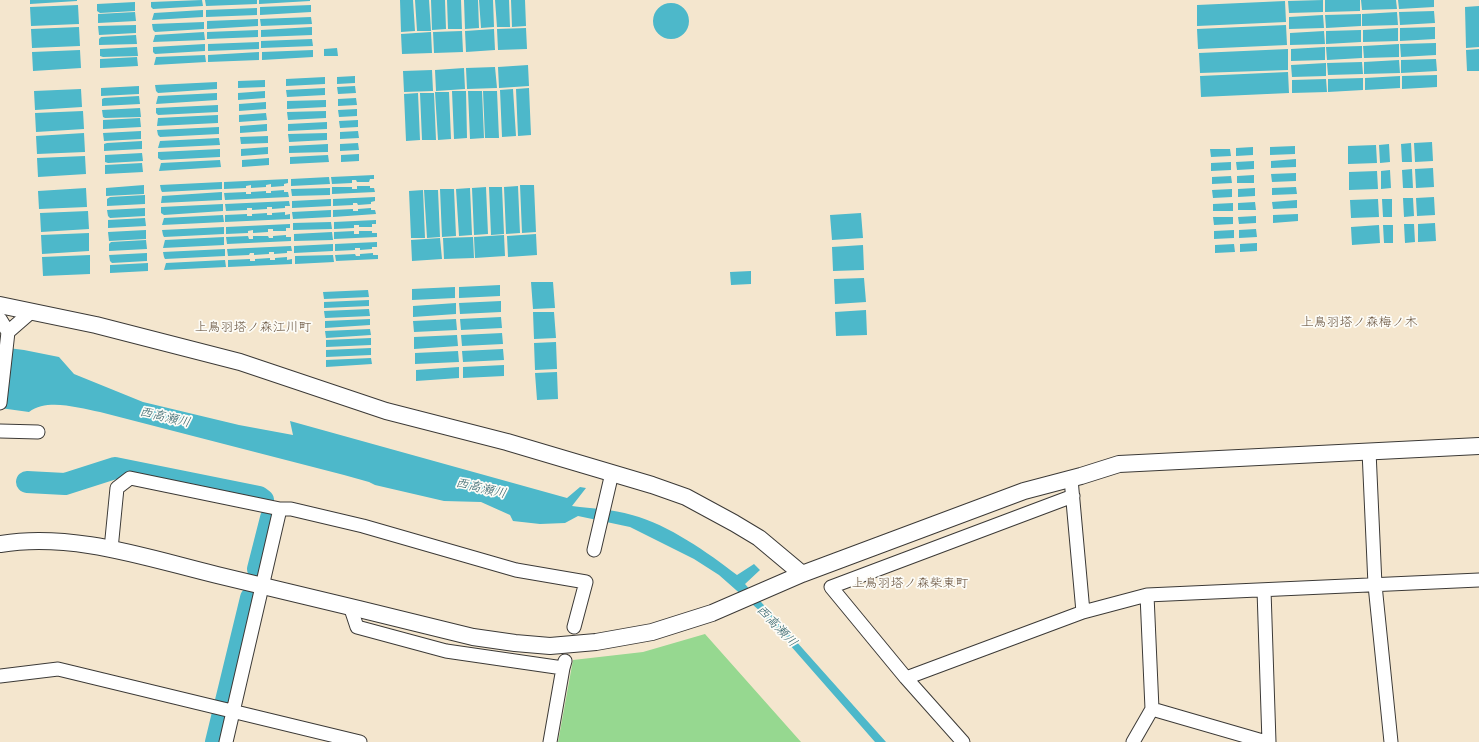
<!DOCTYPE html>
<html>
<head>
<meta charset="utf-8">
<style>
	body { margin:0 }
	canvas { display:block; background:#f4e6ce }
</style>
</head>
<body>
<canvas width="1479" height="742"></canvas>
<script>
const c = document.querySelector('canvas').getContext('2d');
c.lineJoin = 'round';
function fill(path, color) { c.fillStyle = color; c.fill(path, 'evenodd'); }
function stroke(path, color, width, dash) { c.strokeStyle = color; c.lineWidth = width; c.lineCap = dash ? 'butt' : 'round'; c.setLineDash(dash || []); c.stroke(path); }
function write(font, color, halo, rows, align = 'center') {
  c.font = font + ' Mali,"Klee One",sans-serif'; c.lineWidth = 3.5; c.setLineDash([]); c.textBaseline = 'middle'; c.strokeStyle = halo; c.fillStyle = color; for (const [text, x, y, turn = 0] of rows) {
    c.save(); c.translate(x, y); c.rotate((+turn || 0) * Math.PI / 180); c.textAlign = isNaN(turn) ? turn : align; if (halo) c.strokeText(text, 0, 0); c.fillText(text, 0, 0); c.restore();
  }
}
const green = new Path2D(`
	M705 634 801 742H558L573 660 643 652Z`);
const water = new Path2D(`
	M30 0H77V1L30 4Z
	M202 0 203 6 153 9 151 7V2Z
	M205 0H257V4L206 6Z
	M259 0H310V1L259 4Z
	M400 0H413L415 31 401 32Z
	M415 0H429L431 31H417Z
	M431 0H445L446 29 432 30Z
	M447 0H461L462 29H448Z
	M464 0H478L479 28 465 29Z
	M479 0H493L494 27 481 28Z
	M495 0H509L510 27H497Z
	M511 0H525L526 26 512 27Z
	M1323 0V12L1289 13 1288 1Z
	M1325 0H1360V11L1325 12Z
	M1361 0H1396L1397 9 1362 10Z
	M1398 0H1434V7L1399 9Z
	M1285 1 1286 22 1197 26V5Z
	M135 2V11L100 13 97 11V4Z
	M653 21a18 18 0 1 1 36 0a18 18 0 1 1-36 0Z
	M78 5 79 24 31 26 30 7Z
	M311 5V12L260 15V7Z
	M1479 6V47L1466 48 1465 7Z
	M257 8V15L206 17V10Z
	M203 10V17L152 20 154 13Z
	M1434 11 1435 23 1400 25 1399 12Z
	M135 12 136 21 98 23V14Z
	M1397 12 1398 25 1362 26V14Z
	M1361 14V26L1326 28 1325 15Z
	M1323 15 1324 28 1289 29V17Z
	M311 17 312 24 261 26 260 19Z
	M258 19V26L207 29V21Z
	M204 22V29L155 32 153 30 152 24Z
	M136 25V33L99 35 98 26Z
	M1286 25 1287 45 1198 49 1197 29Z
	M79 27 80 46 32 48 31 29Z
	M312 27V35L261 37V30Z
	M1435 27V39L1400 41V28Z
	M526 28 527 49 498 50 497 29Z
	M1398 28V41L1363 42V30Z
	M494 29 495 50 466 52 465 31Z
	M258 30V37L207 39V32Z
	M1361 30V42L1326 44V31Z
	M462 31 463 52 434 53 433 32Z
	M1324 31 1325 44 1290 45V33Z
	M204 32 205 40 153 42 155 35Z
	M431 32 432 53 402 54 401 34Z
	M136 35 137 44 99 45V39L101 37Z
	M312 39 313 46 261 48V41Z
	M259 42V49L208 51V44Z
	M1436 43V55L1401 57 1400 44Z
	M205 44V51L155 54 153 52V47Z
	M1399 44V57L1364 58 1363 46Z
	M1362 46V58L1327 60 1326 47Z
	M137 47 138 56 103 57 100 56V49Z
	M1325 47V60L1291 61V49Z
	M337 48 338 56H324V49Z
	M1288 49V70L1200 73 1199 53Z
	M1479 49V71H1467L1466 50Z
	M80 50 81 68 33 71 32 52Z
	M313 50V57L262 60V52Z
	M259 52V60L208 62V55Z
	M205 55 206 62 154 65 156 57Z
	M137 57 138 66 100 68V59Z
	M1436 59 1437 71 1401 73V60Z
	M1399 60 1400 73 1364 74V62Z
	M1362 62 1363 74 1328 75 1327 63Z
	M1326 63V76L1292 77 1291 65Z
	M528 65 529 86 499 88 498 67Z
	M495 67 497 88 467 89 466 68Z
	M464 68 465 89 436 91 435 70Z
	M432 70 433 91 404 92 403 71Z
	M1288 72 1289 93 1201 97 1200 76Z
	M1437 75V87L1402 89V76Z
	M355 76V83L337 84V77Z
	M1400 76V88L1365 90V78Z
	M325 77V84L286 86V79Z
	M1363 78V90L1328 92V79Z
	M1326 79 1327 92 1292 93V80Z
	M265 80V87L238 88V81Z
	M217 82V89L158 93 156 91 155 85Z
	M139 86V94L101 96V88Z
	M355 86 356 93 338 94 337 87Z
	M325 88V95L287 97 286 90Z
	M529 88 531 135 518 136 516 89Z
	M81 89 82 107 35 110 34 91Z
	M513 89 516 136 502 137 500 90Z
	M265 91V98L238 100V93Z
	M466 91 467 138 454 139 452 91Z
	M468 91H482L484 138 470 139Z
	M483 91H497L499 138H485Z
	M435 92H449L451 139 438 140Z
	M217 93V100L156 104 158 96Z
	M418 93 420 140 406 141 404 94Z
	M420 93H434L436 140H422Z
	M139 96 140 104 102 106V99L104 98Z
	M356 98 357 105 338 106V99Z
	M326 100V107L287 109V101Z
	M266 102V109L239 111V104Z
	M218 105V112L158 115 156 113V108Z
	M140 108 141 117 105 118 103 117 102 110Z
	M357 109V116L339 117 338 110Z
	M83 111 84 129 36 132 35 113Z
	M326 111V118L288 120 287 112Z
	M266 113 267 120 239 122V115Z
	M218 115V123L157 126 158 118Z
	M140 118 141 127 103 129V120Z
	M358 120V127L340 128 339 121Z
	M327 122V129L288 131V124Z
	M267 124V131L240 133V126Z
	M219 127V134L160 137 158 135 157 130Z
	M141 131V139L104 141 103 133Z
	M358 131 359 138 340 139V132Z
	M84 133 85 152 37 154 36 136Z
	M327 133V140L289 142 288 134Z
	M268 136V143L241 144 240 137Z
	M219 138 220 145 158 148 160 141Z
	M142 141V149L104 151V144L107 143Z
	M1432 142 1433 161 1415 162 1414 143Z
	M358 143 359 150 340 151V144Z
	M1411 143 1412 162H1402L1401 144Z
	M328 144V152L289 153V146Z
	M1389 144 1390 162 1380 163 1379 145Z
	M1376 145 1377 163 1348 164V146Z
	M1295 146V154L1270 155V147Z
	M268 147V154L241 156V149Z
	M1253 147V155L1236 156V148Z
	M220 149V157L161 160 158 158V152Z
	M1210 149H1230L1231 156 1211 157Z
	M142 153 143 161 108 163 105 162V155Z
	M359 154V161L341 162V155Z
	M328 155 329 162 290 164V157Z
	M85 156 86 174 38 177 37 158Z
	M269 158V165L242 167V160Z
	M1296 159V167L1271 168V161Z
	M220 160 221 167 159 171 161 163Z
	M1254 161V169L1237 170 1236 162Z
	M1231 162V170L1211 171V163Z
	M142 163 143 172 105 174V165Z
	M1433 168 1434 187 1416 188 1415 169Z
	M1412 169 1413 188H1403L1402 170Z
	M1390 170 1391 188 1381 189V171Z
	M1377 171 1378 189 1349 190V172Z
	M1296 173V181L1272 182 1271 174Z
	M374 175V179H370L369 182H357L356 180H352V183L332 184 331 177Z
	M1254 175V183H1237V176Z
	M1231 176 1232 183 1212 184V177Z
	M329 177 330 184 291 186V179Z
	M288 179V183L284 184V186L271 187V184L266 185V187L251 188V185L246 186V188L224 189V182Z
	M222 182V189L162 192 161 190 160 185Z
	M144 185V194L106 196V188Z
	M520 185H534L536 232 522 233Z
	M357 186H370V188H374L375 192 332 194V187H352V189H357Z
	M518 186 520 233 506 234 504 187Z
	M486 187 488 234 474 235 472 188Z
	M489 187H502L504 234 491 235Z
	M1296 187 1297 194 1272 195V188Z
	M86 188 87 207 39 209 38 191Z
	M330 188V195L292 196 291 189Z
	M470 188 472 235 459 236 456 189Z
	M1255 188V196L1238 197V189Z
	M440 189H454L456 236 442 237Z
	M1232 189V197L1213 198 1212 190Z
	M284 190V192H288L289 197 225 200 224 193 246 192V194H251V192L266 191V193H271V191Z
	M423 190 425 238H411L409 191Z
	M424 190H438L440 237 427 238Z
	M222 192V200L161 203 162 196Z
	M145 195V204L107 206V199L110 197Z
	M375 197V201L371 202V204L358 205 357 203H353V205L333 206V199Z
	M1434 197 1435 215 1417 216 1416 198Z
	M1403 198H1413L1414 216 1404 217Z
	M331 199V206L292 208V201Z
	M1378 199 1379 217 1351 218 1350 200Z
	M1382 199H1392V217H1383Z
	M1297 200V208L1273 209 1272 202Z
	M289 201 290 206H285V208L272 209V207H267V209L252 210V208H247V210L226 211 225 204Z
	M1255 202 1256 210H1238V203Z
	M1233 203V211H1213V204Z
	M223 204V211L164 215 161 213V207Z
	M145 208V216L110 218 108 216 107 210Z
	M371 208V210H375L376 214 333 217V210L353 209V211H358V209Z
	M331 210V217L293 219 292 212Z
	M88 211 89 229 41 232 40 213Z
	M285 212V215L290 214V219L225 222V215L247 214V216H252V214L267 213V215H272V213Z
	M861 213 863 238 832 240 830 215Z
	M1298 214V221L1273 223V215Z
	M223 215 224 222 162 225 164 218Z
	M1256 216V223L1239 224 1238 217Z
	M1213 217H1233V224L1214 225Z
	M145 218 146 226 108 228V220Z
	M376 220V224H372V227H359V225H354V228L334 229V222Z
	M331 222 332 229 293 230V223Z
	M1435 223 1436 241 1418 242V224Z
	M290 224V228H286V231H273V229H268V232L253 233V230L248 231V233L226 234V227Z
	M1404 224H1414L1415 242 1405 243Z
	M1379 225 1380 243 1352 245 1351 227Z
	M1383 225H1393V243H1384Z
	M224 227V234L164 237 163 235 162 230Z
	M1256 229 1257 237 1239 238V230Z
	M146 230V239L109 241 108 232Z
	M1234 230V238L1214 239V231Z
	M354 231V234H359V231H372V233H377V237L334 239V232Z
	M332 232 333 240 294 241V234Z
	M89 233V251L42 254 41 235Z
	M536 234 537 255 508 257 507 236Z
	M286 235V237H291V241L227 244 226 237 248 236 249 239H253V236H268L269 238H273V236Z
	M504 235 505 256 475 258 474 237Z
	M224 237V245L163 248 165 240Z
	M473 237 474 258 444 259 443 238Z
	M440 238 442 259 412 261 411 240Z
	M146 240 147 249 109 251V244L111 242Z
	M377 242V247H372V249L360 250V248H355V250L335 251V244Z
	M1257 243V251L1240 252V244Z
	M333 244V251L294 253V246Z
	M1234 244 1235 252 1215 253V245Z
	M863 245 864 270 833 271 832 247Z
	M291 246 292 251H287V253L274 254V252H269V254L254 255V253H250L249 255 228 256 227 249Z
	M225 249V256L165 259 164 257 163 252Z
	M147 253V261L112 263 110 261 109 255Z
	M373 253V255H378V259L336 261 335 255 355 254 356 256H360V254Z
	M90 255V274L43 276 42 257Z
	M333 255 334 262 295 264V256Z
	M287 257V260L292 259V264L228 267V260L250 259V261H255V259L270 258V260H275V258Z
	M225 260 226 267 164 270 166 263Z
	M148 263V271L110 273V265Z
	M751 271V284L731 285 730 272Z
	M864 278 866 302 835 304 834 279Z
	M531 282H553L555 308 533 309Z
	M500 285V296L459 298V287Z
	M455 287V298L412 300V289Z
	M368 290 369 297 324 299 323 292Z
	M369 300V306L324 308V302Z
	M501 301V312L460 314 459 303Z
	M456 303V314L413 317V306Z
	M369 309 370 316 325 318 324 311Z
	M866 310 867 335 836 336 835 312Z
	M533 312H554L556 338 534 339Z
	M501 317 502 328 461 330 460 319Z
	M370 319V325L325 328V321Z
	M456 319 457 330 414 332 413 321Z
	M370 329 371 335 326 338 325 331Z
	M502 333 503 344 462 346 461 335Z
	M457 335 458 346 414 349V337Z
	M371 338V345L326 347V340Z
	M556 342 557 369 535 370 534 343Z
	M0 347 24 350 59 357 74 374 143 402 239 425 293 435 290 421 567 498 580 487 586 488 572 506C593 509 612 509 632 515 669 525 707 552 737 575L754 564 760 570 745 584 886 742H875L761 612 719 575 694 559 630 527 597 520 578 516 565 523 540 524 513 521 510 515 481 502 444 501 375 485 369 482 344 475 100 412C78 408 48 398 29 412L0 408Z
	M371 348V355L326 357V350Z
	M503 349 504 360 463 362 462 351Z
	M458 351 459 362 415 364V353Z
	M371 358 372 364 326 367V360Z
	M504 365V376L463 378V367Z
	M459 367V378L416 381V370Z
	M557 372 558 399 537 400 535 373Z`);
const river = new Path2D(`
	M27 482 65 484 115 468 259 497 263 500
	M258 569 271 518
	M216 742 251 598`);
const minor = new Path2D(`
	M0 319 8 332 31 312
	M0 403 8 332
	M0 431 38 432
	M1369 451 1375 585 1391 742
	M1071 479 1083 612
	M111 549 117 488 130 478 280 509H291L363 526 516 570 586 582 574 627
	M594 550 612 473
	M1264 590 1269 742
	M350 606 357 627 446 651 563 668 565 661
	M0 676 58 669 360 742
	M906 678 1083 612 1147 595 1479 580
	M1152 709 1266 742
	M226 742 280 509
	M550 742 563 668
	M963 742 906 678 831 587 1073 496
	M1133 742 1152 709 1147 595`);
const tertiary = new Path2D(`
	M0 305 96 325 240 362 386 411 507 442 652 485 686 497 734 523 759 538 802 574
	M0 544C73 532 147 558 217 575 302 595 388 616 473 637L515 643 550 646 596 642 652 632 712 613 802 574 1024 491 1081 476 1119 464 1479 446`);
const neighbourhoodNames = [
	["上鳥羽塔ノ森梅ノ木",1359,322],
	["上鳥羽塔ノ森江川町",253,327],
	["上鳥羽塔ノ森柴東町",910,583]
];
const waterNames = [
	["西高瀬川",165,417,13],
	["西高瀬川",481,488,13],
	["西高瀬川",777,626,46]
];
fill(green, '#96d890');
fill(water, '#4db8ca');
stroke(river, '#4db8ca', 22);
stroke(minor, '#3c3a37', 15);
stroke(tertiary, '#3c3a37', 18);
stroke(minor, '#fff', 13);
stroke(tertiary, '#fff', 16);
write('13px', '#67523d', '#fdfcf7', neighbourhoodNames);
write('italic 13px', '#32626a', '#fdfcf7', waterNames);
</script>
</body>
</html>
